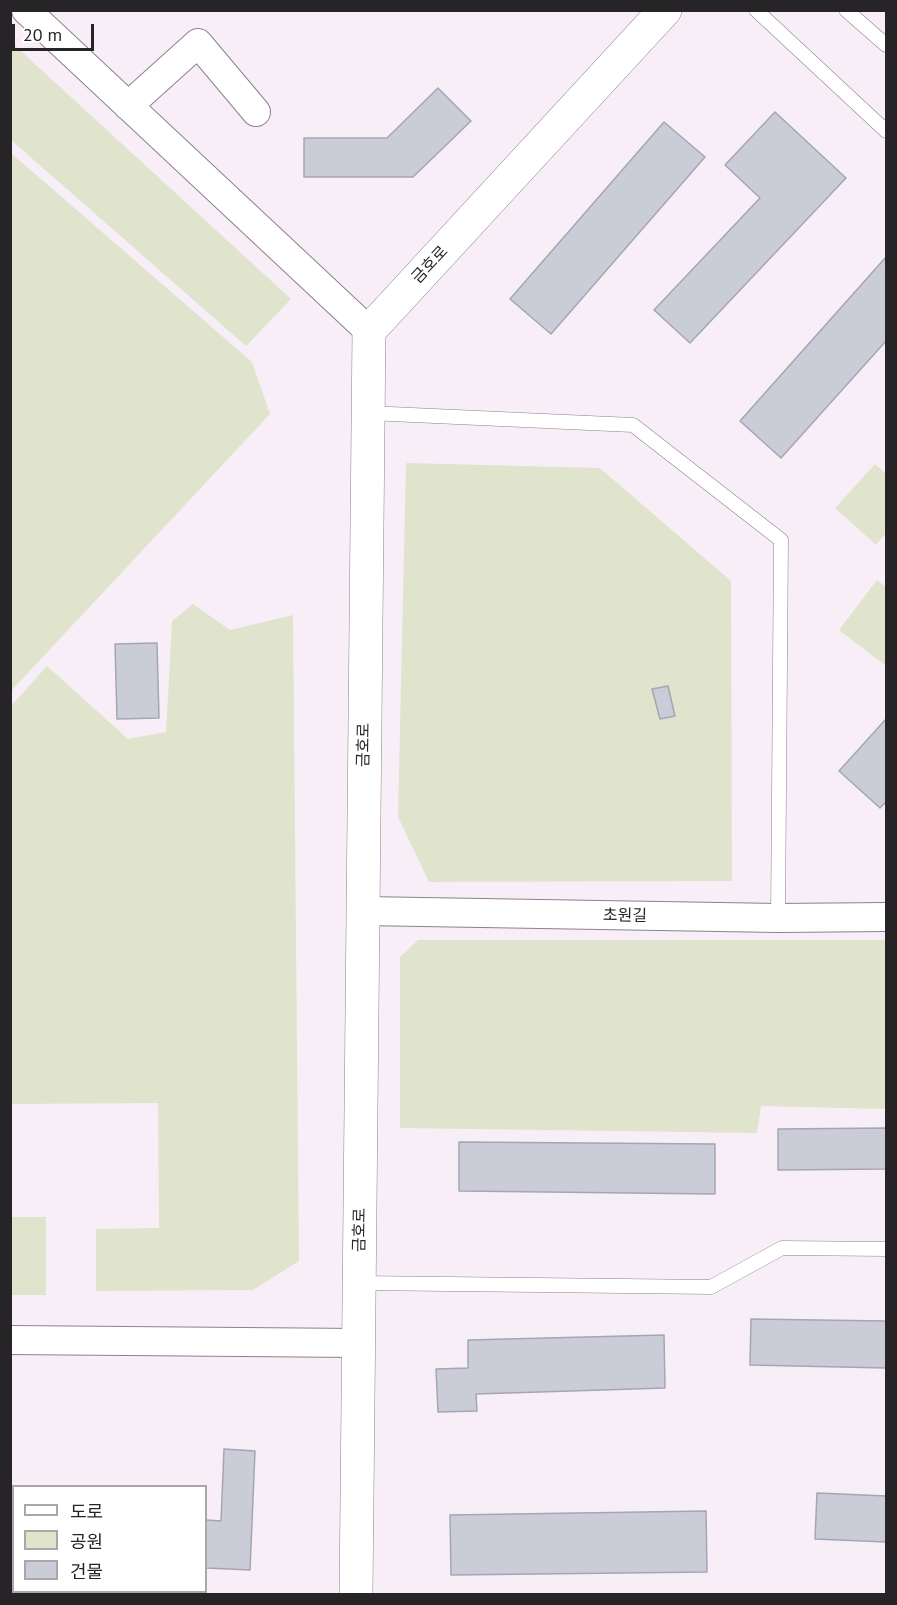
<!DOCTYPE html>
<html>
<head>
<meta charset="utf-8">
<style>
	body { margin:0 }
	#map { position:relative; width:897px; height:1605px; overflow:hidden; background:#f7eef8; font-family:"PT Sans","Noto Sans KR",sans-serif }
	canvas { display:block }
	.frame { position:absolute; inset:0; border:12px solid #272427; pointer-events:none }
	.legend { position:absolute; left:12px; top:1485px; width:195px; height:108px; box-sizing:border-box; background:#fff; border:2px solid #a9a7a9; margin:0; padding:8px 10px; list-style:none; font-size:18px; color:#272427 }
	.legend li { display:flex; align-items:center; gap:12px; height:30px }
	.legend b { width:30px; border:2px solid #a9a7a9 }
	.scale { position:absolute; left:12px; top:24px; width:82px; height:27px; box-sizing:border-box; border:3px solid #272427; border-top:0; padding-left:8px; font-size:18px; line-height:21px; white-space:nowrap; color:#272427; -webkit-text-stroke:4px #fff; paint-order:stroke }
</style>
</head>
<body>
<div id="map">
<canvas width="897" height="1605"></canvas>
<div class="frame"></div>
<ul class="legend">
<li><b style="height:8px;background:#fff"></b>도로</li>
<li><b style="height:16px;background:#e1e4cd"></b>공원</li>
<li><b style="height:16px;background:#caccd8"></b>건물</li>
</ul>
<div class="scale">20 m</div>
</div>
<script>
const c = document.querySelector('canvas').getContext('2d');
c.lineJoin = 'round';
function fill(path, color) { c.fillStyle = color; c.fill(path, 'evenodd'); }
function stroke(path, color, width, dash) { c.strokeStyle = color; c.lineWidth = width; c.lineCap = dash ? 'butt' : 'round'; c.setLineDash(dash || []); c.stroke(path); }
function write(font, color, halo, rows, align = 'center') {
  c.font = font + ' "PT Sans","Noto Sans KR",sans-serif'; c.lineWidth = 5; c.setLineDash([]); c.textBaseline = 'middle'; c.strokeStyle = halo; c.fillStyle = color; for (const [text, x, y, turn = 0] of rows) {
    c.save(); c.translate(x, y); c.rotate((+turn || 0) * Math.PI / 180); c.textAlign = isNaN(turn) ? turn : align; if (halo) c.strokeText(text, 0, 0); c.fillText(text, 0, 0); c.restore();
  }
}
const green = new Path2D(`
	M11 42 291 299 246 346 11 140Z
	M11 153 252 362 270 414 11 691Z
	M406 463 600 468 731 581 732 881 429 882 398 817Z
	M875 464 886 474V533L876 545 835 508Z
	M877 580 886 587V666L839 630Z
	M193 604 230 630 293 615 299 1261 253 1290 96 1291V1229L159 1228 158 1103 11 1104V706L47 666 128 739 166 732 172 621Z
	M418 940H886V1109L761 1106 757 1133 400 1128V957Z
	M10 1217H46V1295H11Z`);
const building = new Path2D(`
	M438 88 471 121 413 177H304V138H387Z
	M775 112 846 178 690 343 654 310 760 198 725 165Z
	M664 122 705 157 551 334 510 299Z
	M886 257V341L781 458 740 421Z
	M157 643 159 718 117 719 115 644Z
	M668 686 675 716 660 719 652 689Z
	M886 719V802L880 808 839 771Z
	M886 1128V1169L778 1170V1129Z
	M459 1142 715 1144V1194L459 1191Z
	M751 1319 886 1321V1368L750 1365Z
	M664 1335 665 1388 476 1394 477 1411 438 1412 436 1369 468 1368V1340Z
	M224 1449 255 1451 250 1570 206 1568V1520L221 1521Z
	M817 1493 886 1496V1542L815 1539Z
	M706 1511 707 1572 451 1575 450 1515Z`);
const service = new Path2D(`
	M756 10 886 131
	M846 10 886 45
	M368 413 633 425 781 540 778 918
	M359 1283 711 1287 782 1248 886 1249`);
const minor = new Path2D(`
	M26 10 369 331
	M128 106 198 43 256 112
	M363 911 778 918 886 917
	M10 1340 358 1343`);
const tertiary = new Path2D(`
	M356 1594 369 331 665 10`);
const streetNames = [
	["금호로",430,265,-47],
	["금호로",364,745,-89],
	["초원길",625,916,1],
	["금호로",360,1230,-89]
];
fill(green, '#e1e4cd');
fill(building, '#caccd8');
stroke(building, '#a5a6b2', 1.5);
stroke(service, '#8b828c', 15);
stroke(minor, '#8b828c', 30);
stroke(tertiary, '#8b828c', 34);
stroke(service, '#fff', 14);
stroke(minor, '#fff', 28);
stroke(tertiary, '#fff', 33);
write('16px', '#272427', '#fff', streetNames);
</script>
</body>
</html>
